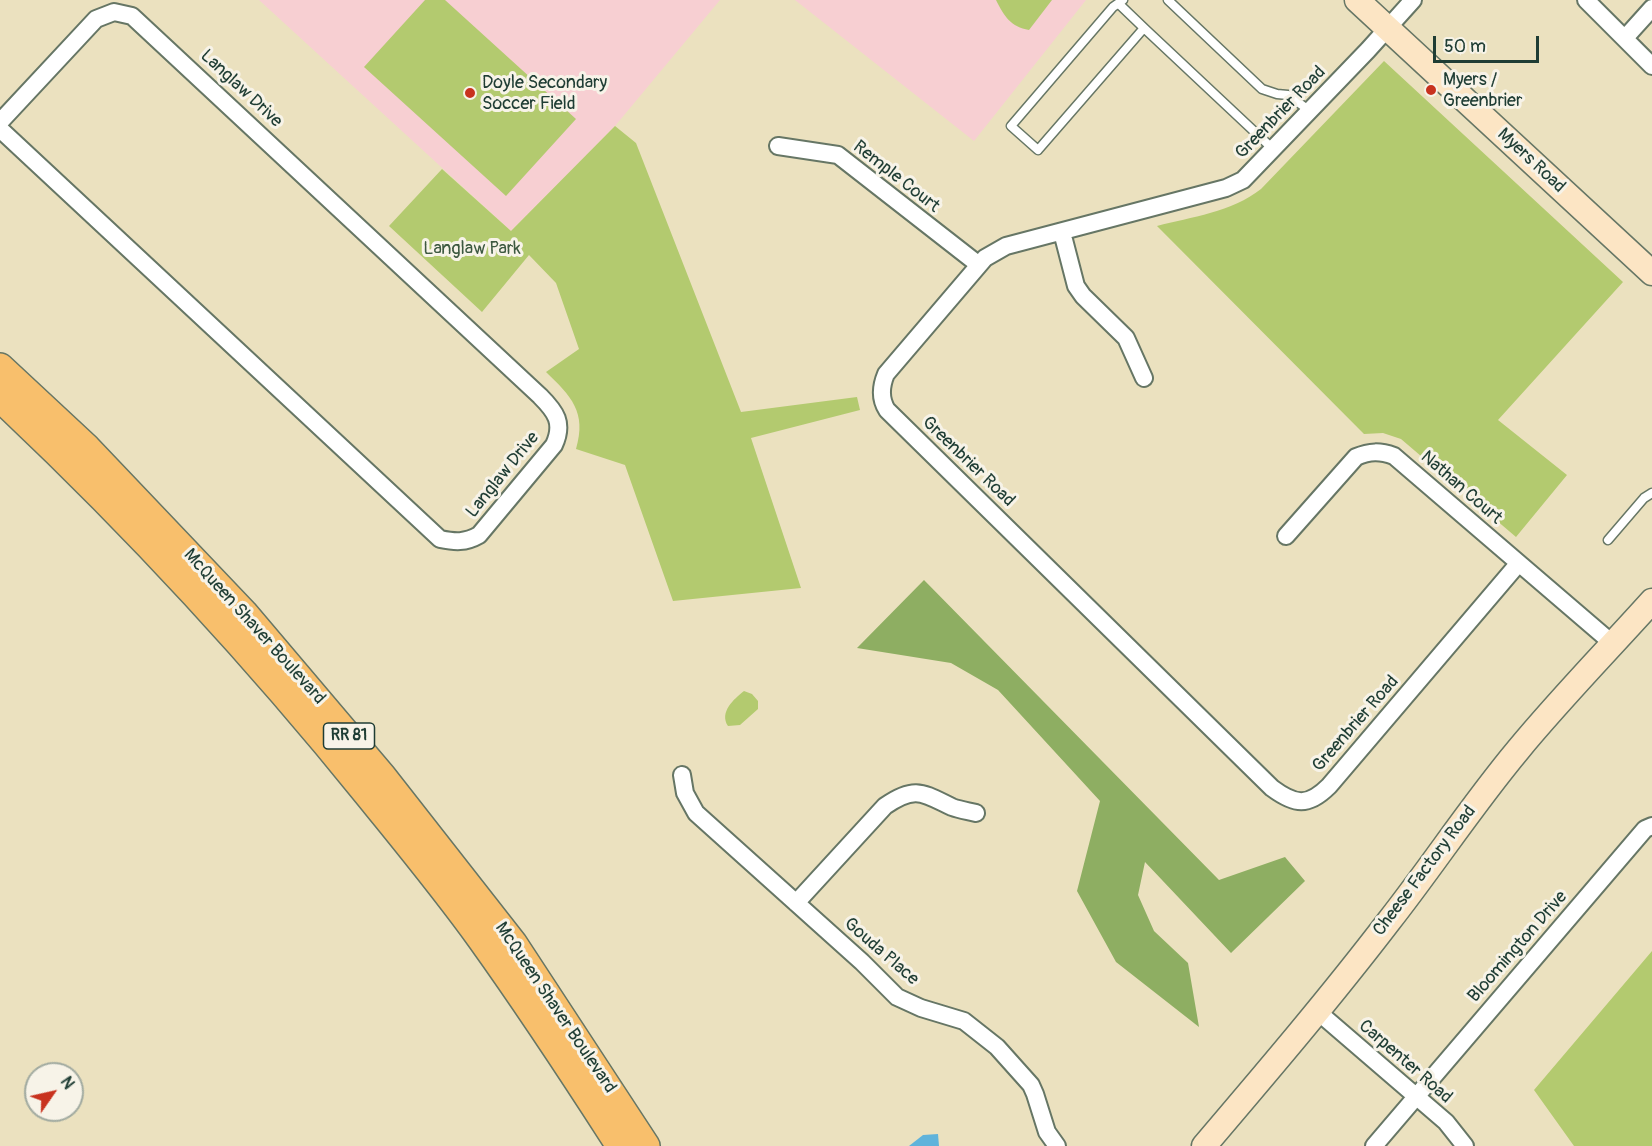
<!DOCTYPE html>
<html>
<head>
<meta charset="utf-8">
<style>
	body { margin:0 }
	#map { position:relative; width:1652px; height:1146px; overflow:hidden; background:#ebe1bf; font-family:Pangolin,sans-serif }
	canvas { display:block }
	.north { position:absolute; left:24px; top:1062px; width:60px; height:60px; box-sizing:border-box; background:#f7f3e8; border:2px solid #a1aaa0; border-radius:50%; rotate:56deg; font-size:16px; font-weight:700; line-height:24px; text-align:center; color:#1f3d34 }
	.north::after { content:''; display:block; margin:auto; width:21px; height:27px; background:#c8321e; clip-path:polygon(50% 0,100% 100%,50% 72%,0 100%) }
	.scale { position:absolute; left:1433px; top:36px; width:106px; height:27px; box-sizing:border-box; border:3px solid #1f3d34; border-top:0; padding-left:8px; font-size:18px; line-height:21px; white-space:nowrap; color:#1f3d34; -webkit-text-stroke:4px #f7f3e8; paint-order:stroke }
</style>
</head>
<body>
<div id="map">
<canvas width="1652" height="1146"></canvas>
<div class="north">N</div>
<div class="scale">50 m</div>
</div>
<script>
const c = document.querySelector('canvas').getContext('2d');
c.lineJoin = 'round';
function fill(path, color) { c.fillStyle = color; c.fill(path, 'evenodd'); }
function stroke(path, color, width, dash) { c.strokeStyle = color; c.lineWidth = width; c.lineCap = dash ? 'butt' : 'round'; c.setLineDash(dash || []); c.stroke(path); }
function write(font, color, halo, rows, align = 'center') {
  c.font = font + ' Pangolin,sans-serif'; c.lineWidth = 6; c.setLineDash([]); c.textBaseline = 'middle'; c.strokeStyle = halo; c.fillStyle = color; for (const [text, x, y, turn = 0] of rows) {
    c.save(); c.translate(x, y); c.rotate((+turn || 0) * Math.PI / 180); c.textAlign = isNaN(turn) ? turn : align; if (halo) c.strokeText(text, 0, 0); c.fillText(text, 0, 0); c.restore();
  }
}
const built = new Path2D(`
	M259 0H720L615 126 511 231Z
	M795 0H1086L974 141Z`);
const green = new Path2D(`
	M425 0H445L576 119 506 196 364 67Z
	M996 0H1052L1029 30C1011 27 1004 16 996 0Z
	M1384 61 1623 282 1498 420 1567 475 1516 537 1401 439 1383 433 1364 434 1157 226C1191 217 1232 212 1261 189Z
	M615 126 636 143 741 412 857 397 860 410 751 438 801 588 673 601 625 465 576 449C587 412 571 396 546 372L579 349 556 283 529 255 482 312 389 226 442 169 511 231Z
	M744 691 752 694 758 701V709L740 725 728 726C719 712 734 699 744 691Z
	M1652 951V1146H1574L1534 1090Z`);
const forest = new Path2D(`
	M924 580 1219 880 1285 857 1305 881 1231 953 1145 862 1138 895 1154 931 1188 963 1199 1027 1116 962 1077 891 1100 801 998 690 951 663 857 648Z`);
const water = new Path2D(`
	M938 1134 939 1146H909L923 1135Z`);
const lane = new Path2D(`
	M1123 0 1113 7 1011 126 1038 150 1144 28 1274 150
	M1168 0 1262 89 1277 94 1288 95 1310 111
	M1119 4 1144 28
	M1608 540 1644 498 1652 493`);
const street = new Path2D(`
	M1413 0 1368 50 1243 180 1226 188 1006 246 985 258 886 374C881 386 880 399 887 410L1272 788C1295 805 1308 807 1329 786L1518 564
	M1586 0 1652 66
	M1625 38 1652 8
	M0 122 96 19 114 12 132 16 540 396C556 412 564 423 554 445L479 535C465 543 455 542 440 539L0 129
	M778 146 838 155 979 265
	M1062 232 1076 286 1083 296 1126 338 1144 378
	M1286 536 1356 457C1370 451 1380 451 1394 456L1612 643
	M682 775 685 793 696 813 862 962 897 997 921 1008 964 1021 997 1047 1031 1085 1035 1094 1047 1132 1057 1146
	M796 903 885 806C915 785 923 793 952 807 960 810 968 811 976 813
	M1317 1011 1446 1122 1465 1146
	M1374 1146 1645 829 1652 826`);
const secondary = new Path2D(`
	M1357 0 1652 273
	M1204 1146C1267 1072 1330 998 1389 921 1433 865 1472 805 1518 750 1560 699 1607 651 1652 601`);
const primary = new Path2D(`
	M0 367 87 448 244 613 383 777 513 943 646 1146
	M0 398C132 522 255 655 369 796 407 843 446 890 481 939 529 1006 575 1076 620 1146`);
const markers = [
	[1431,90,6,"#c8321e"],
	[470,93,6,"#c8321e"]
];
const shields = [
	[349,736,51]
];
const shieldNames = [
	["RR 81",349,736]
];
const poiNames = [
	["Myers /",1443,80],
	["Greenbrier",1443,101],
	["Doyle Secondary",482,83],
	["Soccer Field",482,104]
];
const streetNames = [
	["Langlaw Drive",241,89,43],
	["Greenbrier Road",1281,113,-46],
	["Myers Road",1531,161,43],
	["Remple Court",896,177,38],
	["Greenbrier Road",968,462,44],
	["Langlaw Drive",503,475,-51],
	["Nathan Court",1461,488,41],
	["McQueen Shaver Boulevard",254,627,48],
	["Greenbrier Road",1356,724,-49],
	["Cheese Factory Road",1425,871,-53],
	["Bloomington Drive",1518,947,-49],
	["Gouda Place",881,952,41],
	["McQueen Shaver Boulevard",555,1008,56],
	["Carpenter Road",1405,1062,41]
];
const parkNames = [
	["Langlaw Park",472,249]
];
fill(built, '#f7cfd2');
fill(green, '#b3ca6f');
fill(forest, '#8eae62');
fill(water, '#60b3db');
stroke(lane, '#667665', 11);
stroke(street, '#667665', 20);
stroke(secondary, '#667665', 27);
stroke(primary, '#667665', 30);
stroke(lane, '#fff', 8);
stroke(street, '#fff', 16);
stroke(secondary, '#fce5c4', 24);
stroke(primary, '#f8bf6c', 27);
for (const [x, y, r, color] of markers) { const dot = new Path2D(); dot.arc(x, y, r, 0, 2 * Math.PI); c.fillStyle = color; c.fill(dot); stroke(dot, '#f7f3e8', 2); }
for (const [x, y, w] of shields) { const box = new Path2D(); box.roundRect(x - w / 2, y - 13, w, 26, 4.5); c.fillStyle = '#f7f3e8'; c.fill(box); stroke(box, '#1f3d34', 1.5); }
write('bold 16px', '#1f3d34', null, shieldNames);
write('18px', '#1f3d34', '#f7f3e8', poiNames, 'left');
write('18px', '#1f3d34', '#f7f3e8', streetNames);
write('18px', '#3d5940', '#f7f3e8', parkNames);
</script>
</body>
</html>
